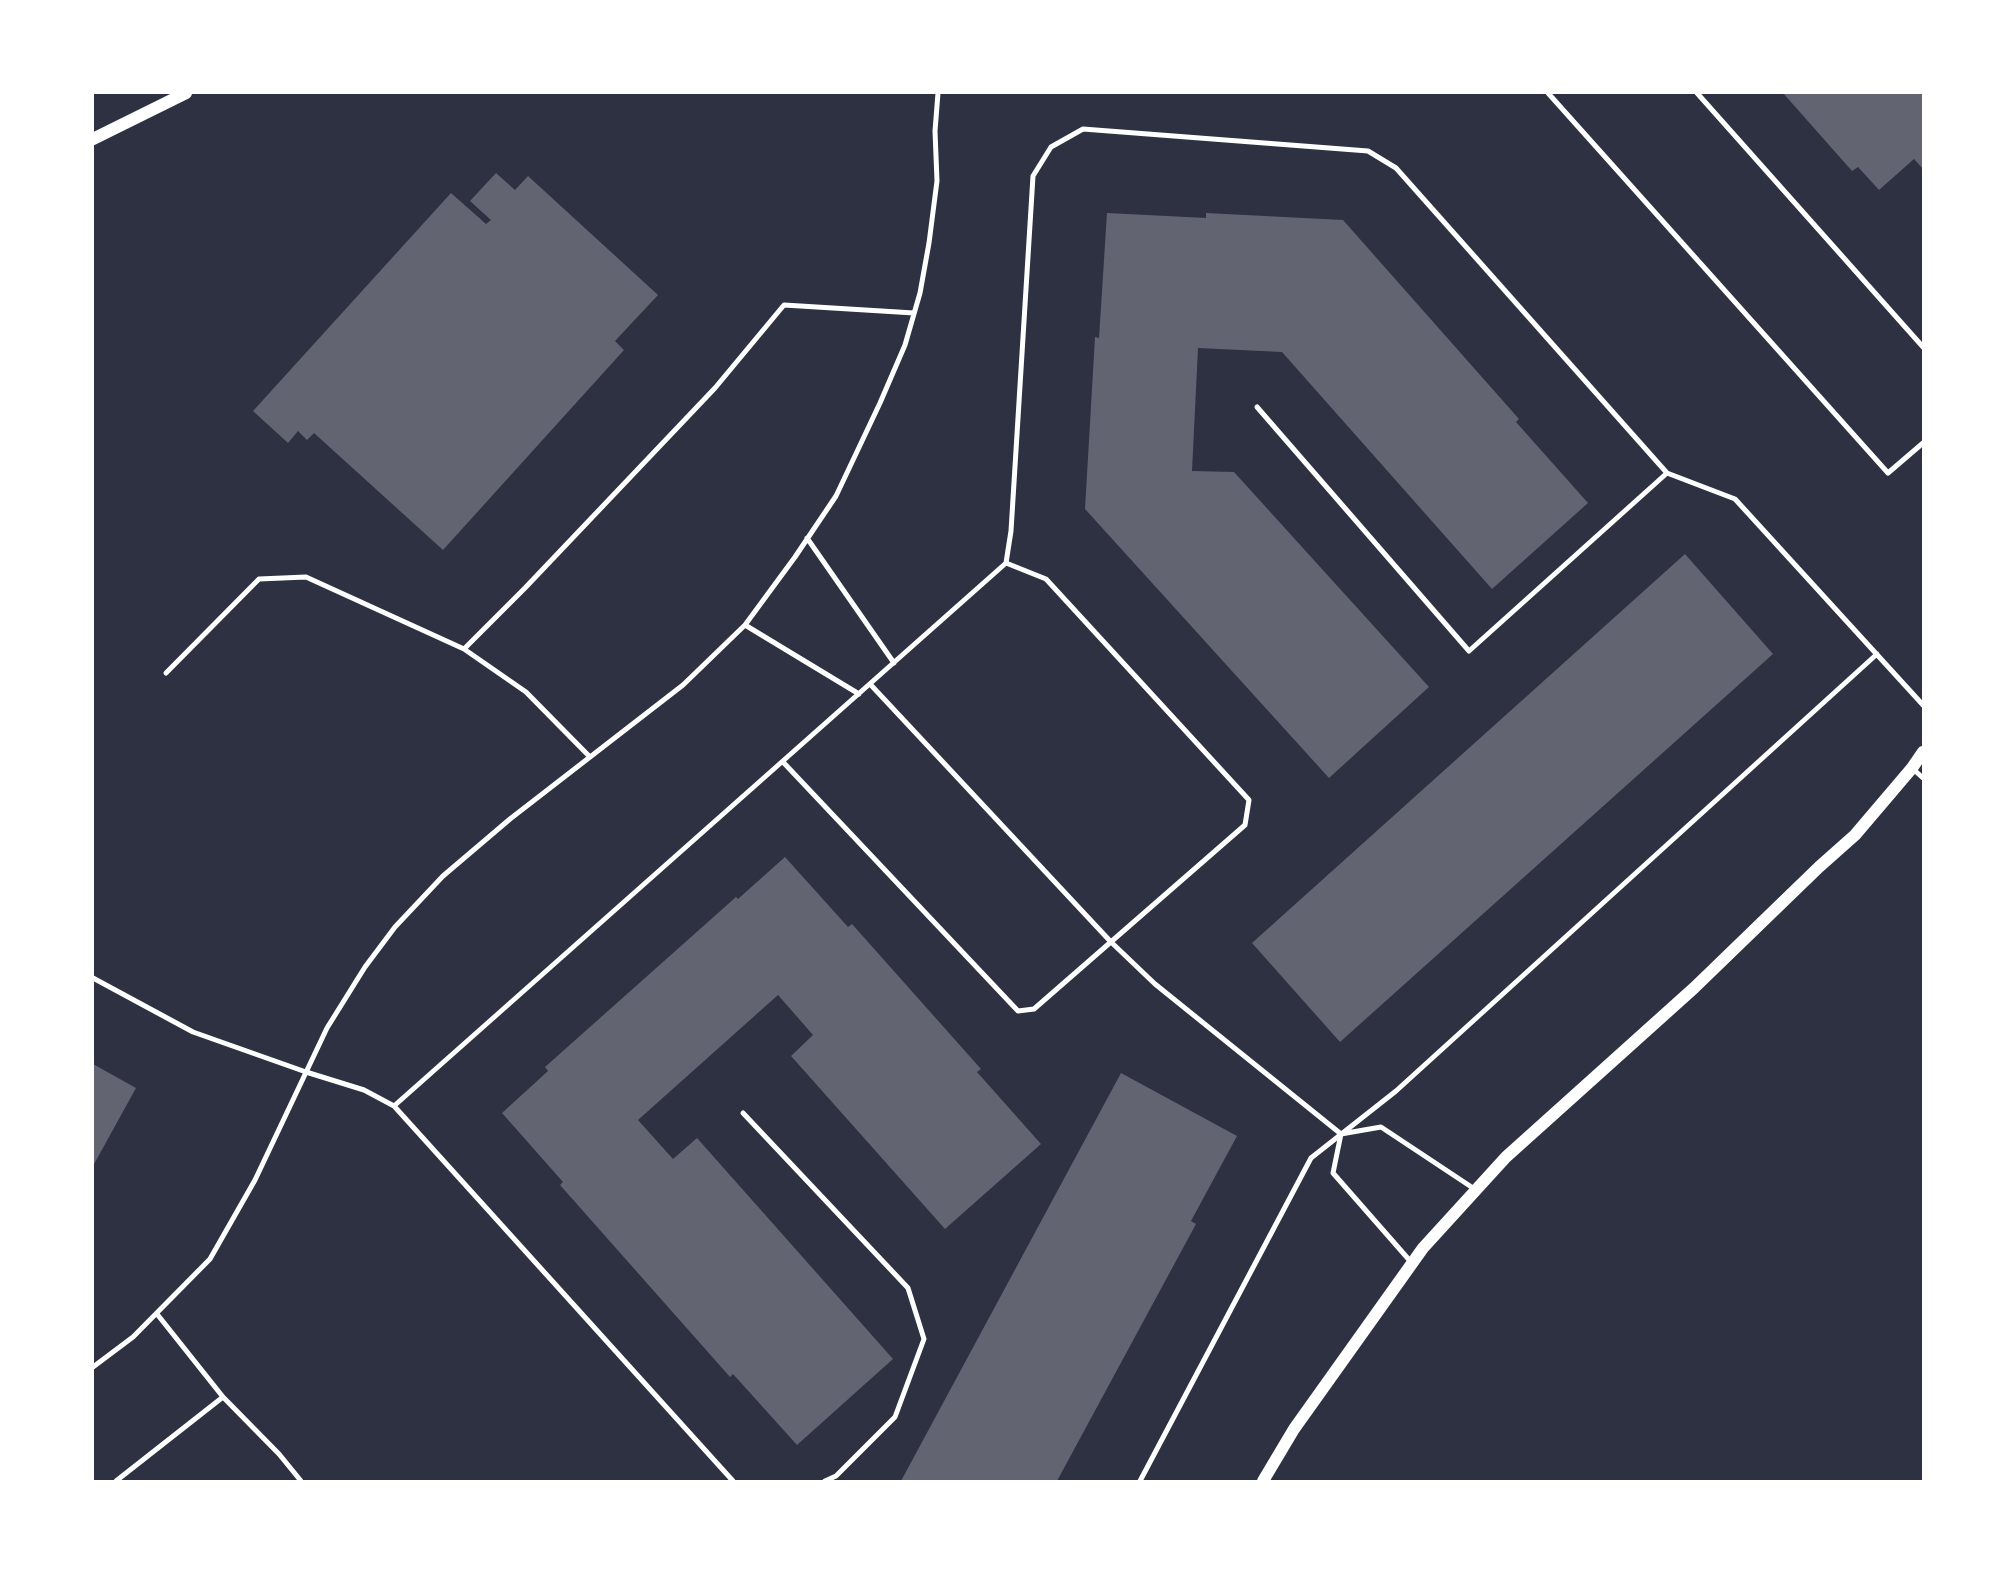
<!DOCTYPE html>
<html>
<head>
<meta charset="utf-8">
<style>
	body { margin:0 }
	#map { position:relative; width:2016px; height:1574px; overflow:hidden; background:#2d3142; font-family:"Fira Sans",sans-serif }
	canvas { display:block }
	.frame { position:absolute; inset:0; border:94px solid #fff; pointer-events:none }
</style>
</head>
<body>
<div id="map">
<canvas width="2016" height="1574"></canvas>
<div class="frame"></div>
</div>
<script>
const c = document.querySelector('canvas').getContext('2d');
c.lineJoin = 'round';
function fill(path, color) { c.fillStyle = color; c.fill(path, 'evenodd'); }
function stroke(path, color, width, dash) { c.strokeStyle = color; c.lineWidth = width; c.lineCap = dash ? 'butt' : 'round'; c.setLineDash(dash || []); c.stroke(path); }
const building = new Path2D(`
	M1783 93H1923V169L1914 159 1879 190 1858 167 1852 171Z
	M496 173 515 190 528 176 658 295 615 341 624 350 443 550 314 433 307 440 298 431 288 443 253 411 451 193 486 224 491 220 470 201Z
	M1107 213 1206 218V213L1343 220 1519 419 1516 422 1588 503 1492 589 1282 352 1198 348 1192 471 1234 472 1429 687 1329 778 1085 509 1095 337 1099 338Z
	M1685 554 1773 654 1340 1042 1252 943Z
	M785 857 848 927 852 924 981 1069 977 1072 1041 1144 945 1229 791 1056 813 1035 778 995 638 1120 673 1159 697 1138 893 1359 797 1445 733 1374 730 1377 560 1185 563 1182 502 1113 548 1071 545 1067 736 897 738 899Z
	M93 1064 136 1088 93 1166Z
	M1121 1073 1237 1136 1191 1221 1196 1224 1057 1481H901Z`);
const service = new Path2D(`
	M1548 93 1888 473 1923 443
	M1697 93 1923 347
	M1257 407 1469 651 1667 473
	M807 538 894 663
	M745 625 859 694
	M166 673 259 579 306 577 464 649
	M870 684 1111 942 1155 984 1341 1134
	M590 757 526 692 464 649 525 588 715 388 784 305 914 313
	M783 762 1018 1011 1034 1009 1245 825 1249 800 1046 579 1006 563
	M1912 768 1923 778
	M93 978 193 1032 306 1072 364 1090 394 1106
	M743 1113 908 1288 924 1339 895 1417 836 1476 825 1481
	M1411 1262 1333 1173 1341 1134 1381 1127 1476 1190
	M157 1314 223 1397 279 1454 301 1481
	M93 1367 133 1337 210 1259 255 1180 327 1028 365 967 395 927 443 876 510 819 683 685 745 625 795 557 836 496 880 403 905 345 920 293 929 243 937 181 935 131 938 93
	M116 1481 223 1397
	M733 1481 394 1106 1006 563 1011 531 1033 176 1051 147 1083 129 1368 151 1396 168 1667 473 1735 499 1923 705
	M1140 1481 1311 1158 1396 1091 1877 654`);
const tertiary = new Path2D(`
	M93 139 186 93
	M1263 1481 1294 1429 1423 1248 1506 1157 1694 988 1819 867 1855 835 1912 768 1923 752`);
fill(building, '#626471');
stroke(service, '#fff', 5);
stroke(tertiary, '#fff', 12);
</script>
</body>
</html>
